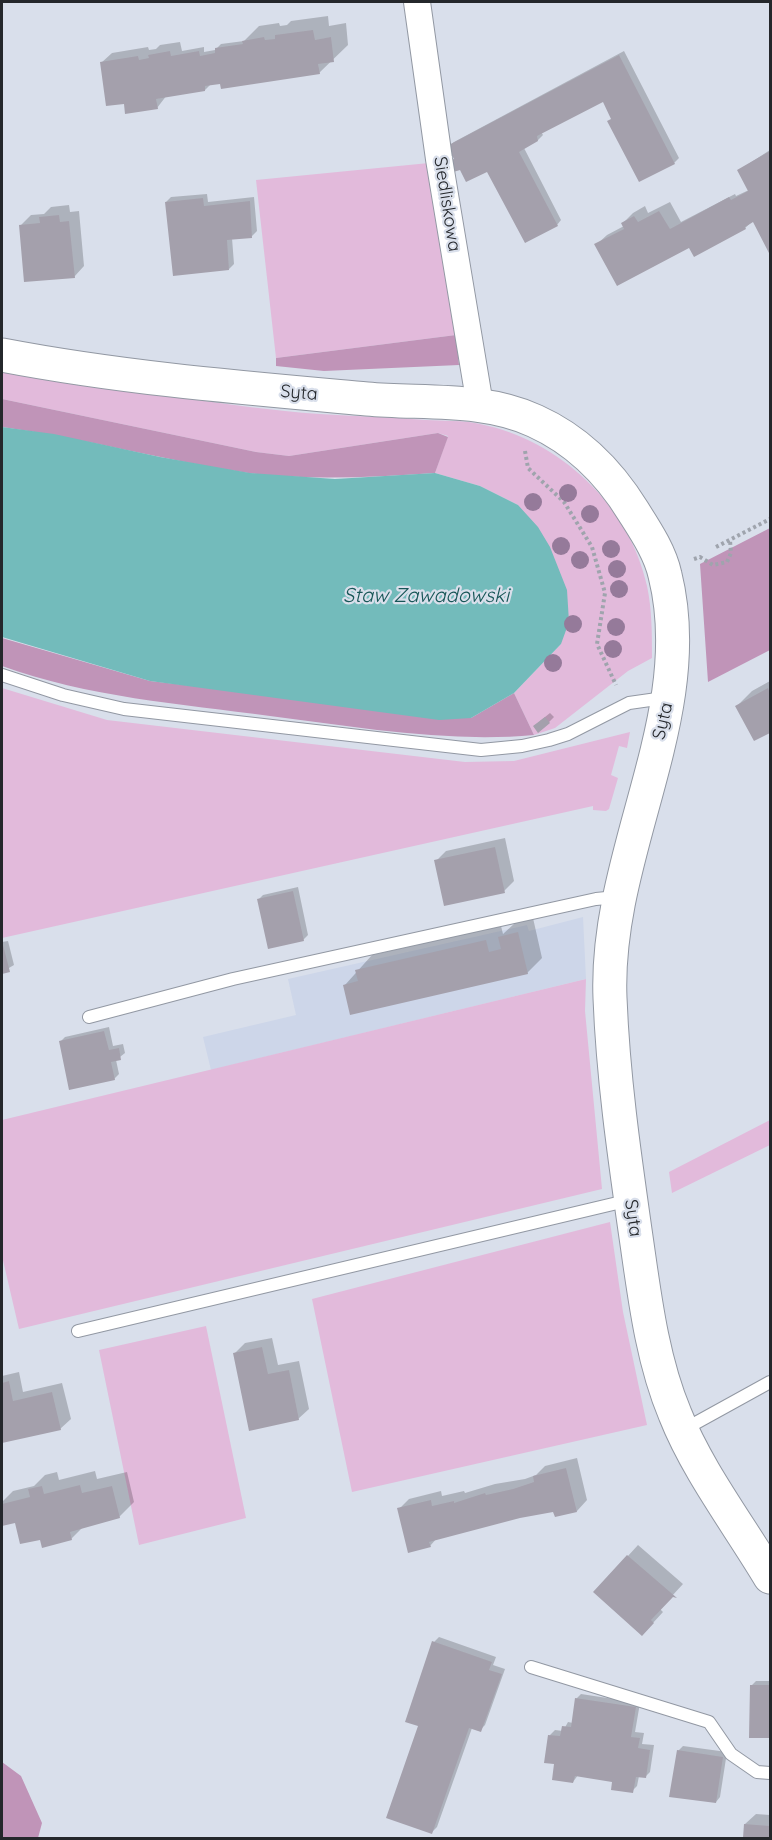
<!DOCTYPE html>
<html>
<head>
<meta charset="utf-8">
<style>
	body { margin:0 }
	#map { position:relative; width:772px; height:1840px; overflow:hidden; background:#d9dfeb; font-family:Quicksand,sans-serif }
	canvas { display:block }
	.frame { position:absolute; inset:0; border:3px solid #24272b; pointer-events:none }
</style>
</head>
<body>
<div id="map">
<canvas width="772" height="1840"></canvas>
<div class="frame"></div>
</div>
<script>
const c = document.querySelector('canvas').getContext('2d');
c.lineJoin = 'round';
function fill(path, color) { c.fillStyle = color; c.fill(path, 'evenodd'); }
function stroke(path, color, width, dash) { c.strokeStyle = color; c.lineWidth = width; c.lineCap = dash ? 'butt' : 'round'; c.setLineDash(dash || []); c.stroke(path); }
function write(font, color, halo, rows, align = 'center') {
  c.font = font + ' Quicksand,sans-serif'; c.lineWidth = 4.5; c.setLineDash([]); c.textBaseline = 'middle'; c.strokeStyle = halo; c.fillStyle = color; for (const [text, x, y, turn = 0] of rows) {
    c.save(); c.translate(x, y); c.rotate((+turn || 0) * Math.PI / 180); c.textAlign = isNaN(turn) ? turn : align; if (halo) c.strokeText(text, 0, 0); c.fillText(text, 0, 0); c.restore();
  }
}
const built = new Path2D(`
	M583 917 586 979 211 1070 203 1037 296 1015 288 979 527 925 529 931Z`);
const green = new Path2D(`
	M429 163 456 335 276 358 256 180Z
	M2 368C96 384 190 401 285 411 331 416 379 416 426 420 443 421 463 420 480 424 560 440 630 506 647 586 652 609 652 634 652 658L628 671 555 728 534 735 514 693 561 644 518 505 480 486 435 473 448 436 438 433 289 456 256 452 2 399Z
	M2 688 107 720 465 762 514 761 630 732 627 748 619 746 611 775 618 778 609 809 606 811 593 810V806L2 938Z
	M586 979 585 1011 602 1189 19 1329 2 1256V1120Z
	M770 1120V1145L672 1193 669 1172Z
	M610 1222 623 1312 647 1425 352 1492 312 1299Z
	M206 1326 246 1518 139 1545 99 1350Z`);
const forest = new Path2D(`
	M456 335 459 365 324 371 276 366V358Z
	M2 399 256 452 289 456 438 433 448 437 435 473C373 477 311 481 248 473 165 461 85 438 2 427Z
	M770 528V650L708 682 700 564Z
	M2 638 150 681 471 718 514 693 534 735C447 743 357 727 270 716 181 704 87 697 2 666Z
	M2 1762 21 1776 42 1823 38 1838H2Z`);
const water = new Path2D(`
	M2 427 54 434 160 457 250 473 335 479 435 473 480 486 518 505 538 527 550 547 567 590 569 622 561 644 514 693 471 718 439 720 150 681 2 637Z`);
const shadow = new Path2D(`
	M328 16 329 26 346 23 348 45 319 73 221 82 210 85 205 90 167 95 157 108 125 102 101 63 112 53 148 47 149 50 156 49 160 45 180 42 182 51 204 47V52L215 50 221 44 244 41 259 26 279 23 280 26 287 25 291 21Z
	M624 51 679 158 674 163 612 118 603 100 541 132 543 135 538 140 524 148 561 220 557 225 488 170 461 169 450 163 455 158 449 146 454 142Z
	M770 150V252L754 220 745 228 690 246 596 245 607 235 624 226 622 224 633 213 645 206 648 213 670 202 681 222 735 194 736 196 749 190 739 170Z
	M207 194 208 202 254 197 257 231 252 236 232 238 234 264 229 269 166 202 171 197Z
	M69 205 70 212 79 211 84 266 74 277 21 225 31 215 44 214 51 207Z
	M770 681V731L755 739 737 706 752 691Z
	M550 713 554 717 549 722 540 721Z
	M505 838 514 881 504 891 436 861 446 851Z
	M298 887 308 935 303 940 258 900 263 895Z
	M533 918 542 958 527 973 345 985 372 955 501 926 503 934 515 923Z
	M8 941 14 965 2 972V942Z
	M109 1027 113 1046 123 1044 125 1053 116 1060 119 1074 114 1079 60 1042 65 1037Z
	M272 1338 278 1365 299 1361 309 1409 298 1419 234 1354 245 1343Z
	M19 1372 23 1392 62 1383 71 1419 60 1429 2 1441V1376Z
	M577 1458 587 1500 577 1511 555 1510 520 1516 437 1538 430 1546 399 1509 409 1499 441 1491 442 1496 464 1491 465 1493 495 1484 525 1479 536 1475 545 1466Z
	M95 1471 97 1479 127 1472 134 1502 119 1517 83 1527 71 1539 41 1538 16 1521 2 1524V1502L13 1491 34 1486 45 1475 57 1472 59 1480Z
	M638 1545 683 1584 660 1609 663 1612 652 1624 595 1592Z
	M439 1637 496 1657 493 1665 505 1669 485 1725 480 1730 472 1728 437 1827 432 1832 420 1725 434 1642Z
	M756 1681H770V1737L750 1736 751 1686Z
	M581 1694 640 1703 635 1732 644 1733 642 1744 654 1745 650 1772 645 1777 639 1776 637 1786 632 1791 614 1780 578 1775 573 1782 556 1763 550 1735 555 1730 563 1731 568 1722 573 1723 576 1699Z
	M683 1746 727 1752 720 1797 716 1802 678 1751Z
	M756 1814 770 1815V1838H744L745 1824Z`);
const building = new Path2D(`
	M313 30 315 40 331 37 334 62 318 64 320 74 221 89 220 84 205 86V91L156 99 158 109 125 114 124 104 106 106 100 62 138 56 139 60 149 58 148 55 170 51 171 56 199 51 200 56 215 53V48L243 44 242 41 264 37 265 40 275 39V35Z
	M619 55 675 164 639 182 607 121 611 119 603 102 537 136 538 141 519 152 558 226 525 243 487 172 466 182 460 170 450 173 448 162 454 159 447 146Z
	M770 151V255L753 222 745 227 746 229 694 257 689 248 617 286 594 244 624 229 621 223 634 216 638 222 659 211 670 229 729 197 731 200 748 191 737 170Z
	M203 198 204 206 250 201 252 238 227 240 229 270 173 276 165 202Z
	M59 215 60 222 69 221 75 278 24 282 19 225 40 223 39 217Z
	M768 688 770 693V733L754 741 735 706Z
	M545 717 550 723 538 733 533 726Z
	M495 847 505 893 444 906 434 860Z
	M293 891 304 941 268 949 257 899Z
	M518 932 528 974 350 1015 343 985 358 981 355 970 486 940 489 952 501 949 498 937Z
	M2 941 10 972 2 974Z
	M104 1031 109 1050 119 1048 121 1060 111 1062 115 1080 69 1090 59 1041Z
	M262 1347 268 1374 289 1370 299 1420 249 1431 233 1353Z
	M9 1381 13 1401 52 1392 61 1430 2 1443V1383Z
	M566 1468 577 1512 555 1517 553 1512 520 1518 429 1542 431 1547 408 1553 397 1508 431 1500 432 1506 454 1501V1503L485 1493 486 1495 513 1489 534 1482 533 1476Z
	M80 1485 82 1493 112 1486 120 1518 70 1532 72 1540 42 1548 40 1540 20 1544 15 1523 2 1526V1504L30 1497 28 1489 42 1486 44 1494Z
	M627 1555 677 1598 673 1597 651 1620 654 1623 642 1636 593 1592Z
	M432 1641 492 1662 489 1670 502 1674 481 1732 469 1728 432 1834 386 1818 418 1726 405 1722Z
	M750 1685H770V1738H749Z
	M575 1698 636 1707 631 1737 640 1738 638 1748 650 1750 646 1778 636 1777 633 1793 611 1790 612 1782 575 1776 573 1783 552 1780 554 1764 544 1763 548 1735 560 1736 562 1726 571 1727Z
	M677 1750 723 1757 716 1803 669 1797Z
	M744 1824 770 1826V1838H743Z`);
const path = new Path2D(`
	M525 451 528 468 564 502 592 547 605 593 597 644 616 685
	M716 547 770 519
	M694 559 700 557 713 565 727 562 731 553 730 540`);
const lane = new Path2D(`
	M2 675 63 695 124 709 481 750 522 746 549 740 568 734 629 703 664 698
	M89 1017 233 979 596 899 617 897
	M78 1331 630 1200
	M683 1430 770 1382
	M531 1667 709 1722 731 1754 757 1772 770 1773`);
const street = new Path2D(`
	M417 2 439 159 480 405`);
const secondary = new Path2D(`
	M2 355C122 378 245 388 367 399 422 404 484 397 535 421 577 440 609 472 633 511 645 530 660 552 665 575 700 715 604 853 610 998 613 1076 624 1153 635 1230 644 1291 651 1357 675 1414 697 1470 739 1525 770 1577`);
const trees = [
	[568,493],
	[533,502],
	[590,514],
	[561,546],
	[611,549],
	[580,560],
	[617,569],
	[619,589],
	[573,624],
	[616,627],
	[613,649],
	[553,663]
];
const streetNames = [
	["Siedliskowa",447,204,81],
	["Syta",299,393,5],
	["Syta",663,721,-77],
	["Syta",633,1218,82]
];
const waterNames = [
	["Staw Zawadowski",426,596]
];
fill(built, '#cdd6e9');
fill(green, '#e2badb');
fill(forest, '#c094b8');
fill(water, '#73bbbb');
fill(shadow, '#0003');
fill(building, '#a4a0ac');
stroke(lane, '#9298a3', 14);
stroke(street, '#9298a3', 28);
stroke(secondary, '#9298a3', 35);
stroke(path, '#9fa4ad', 4, [3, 3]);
stroke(lane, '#fff', 12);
stroke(street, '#fff', 26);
stroke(secondary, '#fff', 33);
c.fillStyle = '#957a9a';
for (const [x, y] of trees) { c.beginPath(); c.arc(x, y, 9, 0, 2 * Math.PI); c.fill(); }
write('18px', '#24272b', '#d9dfeb', streetNames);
write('italic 20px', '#175657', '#d9dfeb', waterNames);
</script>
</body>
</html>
